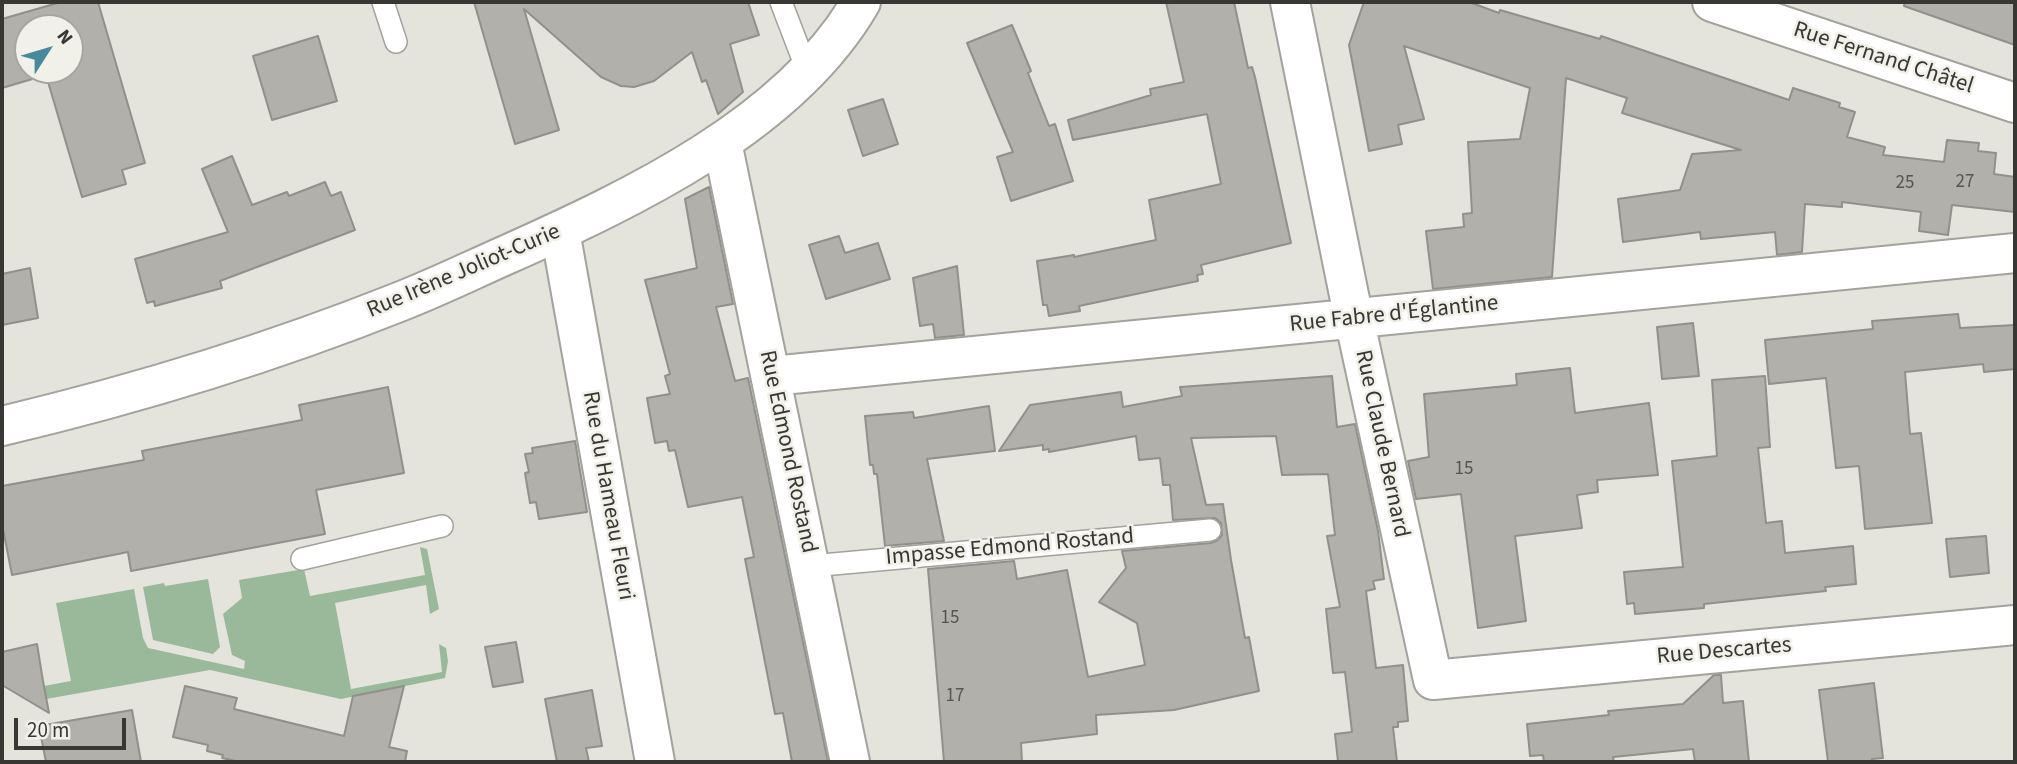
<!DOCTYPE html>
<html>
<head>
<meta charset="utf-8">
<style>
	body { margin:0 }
	#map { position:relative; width:2017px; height:764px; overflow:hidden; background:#e4e3dc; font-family:"Source Sans 3",sans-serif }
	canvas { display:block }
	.frame { position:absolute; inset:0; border:4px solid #383734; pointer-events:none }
	.north { position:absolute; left:14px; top:14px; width:70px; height:70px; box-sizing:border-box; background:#f1f0e9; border:2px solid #a7a6a1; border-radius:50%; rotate:53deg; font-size:19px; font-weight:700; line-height:28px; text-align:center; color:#383734 }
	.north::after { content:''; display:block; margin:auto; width:24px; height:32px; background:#47899a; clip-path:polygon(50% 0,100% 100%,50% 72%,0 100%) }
	.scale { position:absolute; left:14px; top:718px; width:112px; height:32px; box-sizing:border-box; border:4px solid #383734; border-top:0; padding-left:9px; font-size:21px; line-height:24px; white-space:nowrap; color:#383734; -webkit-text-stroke:5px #f1f0e9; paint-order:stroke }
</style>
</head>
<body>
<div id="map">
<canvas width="2017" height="764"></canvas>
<div class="frame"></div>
<div class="north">N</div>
<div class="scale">20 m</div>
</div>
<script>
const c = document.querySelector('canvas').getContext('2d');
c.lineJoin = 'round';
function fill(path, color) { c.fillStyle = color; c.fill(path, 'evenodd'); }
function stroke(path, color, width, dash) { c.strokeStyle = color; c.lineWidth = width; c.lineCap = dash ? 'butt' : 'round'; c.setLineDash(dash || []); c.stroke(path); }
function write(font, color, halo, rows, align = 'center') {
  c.font = font + ' "Source Sans 3",sans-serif'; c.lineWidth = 5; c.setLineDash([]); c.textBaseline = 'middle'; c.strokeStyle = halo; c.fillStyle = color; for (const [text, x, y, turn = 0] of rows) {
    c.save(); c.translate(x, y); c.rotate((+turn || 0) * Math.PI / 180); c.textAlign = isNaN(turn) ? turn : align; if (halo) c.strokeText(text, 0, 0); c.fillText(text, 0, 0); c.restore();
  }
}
const green = new Path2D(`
	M420 547 427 549 439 609 430 614 426 585 335 603 351 689 442 672 439 644 446 648 448 661 445 678 341 699 210 670 46 699 44 686 71 681 56 603 134 589 143 638 148 648 244 669 245 661 232 655 223 614 242 598 239 580 304 569 310 596 425 575Z
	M208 579 220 647 213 654 153 640 143 587 164 583 165 586Z`);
const building = new Path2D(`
	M61 2H98L145 163 122 170 126 184 82 197 46 75 2 88V19ZM28 28H70V70H28Z
	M474 2H748L759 35 730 44 743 92 718 114 706 80 702 82 692 52 654 81 634 87 621 86 601 77 524 9 559 130 515 144Z
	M1166 2H1234L1248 68 1252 67 1255 77 1291 243 1201 265 1203 274 1197 275 1198 281 1079 306 1080 311 1049 316 1047 305H1043L1037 261 1074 255V257L1156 240 1149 200 1221 184 1207 114 1073 140 1068 120 1151 95 1150 89 1184 82Z
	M1364 2H1469L1499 13 1500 10 1600 39 1601 36 1789 100 1793 88 1840 103 1839 107 1855 112 1847 137 1885 147 1883 155 1944 162 1947 140 1979 143 1978 151 1996 153 1994 174 2015 177V212L1952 205 1948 235 1919 231 1921 212 1842 202V207L1805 204 1802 252 1777 255 1775 232 1701 239 1700 232 1623 242 1618 199 1680 190 1692 154 1741 150 1622 113 1627 98 1566 78 1552 277 1433 289 1426 231 1464 227 1463 214 1472 213 1468 142 1520 139 1530 88 1404 46 1424 119 1398 125 1402 144 1369 151 1349 45Z
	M1905 2H2015V45L1904 6Z
	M1012 25 1031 71 1028 73 1049 126 1055 124 1073 181 1011 201 997 157 1013 152 967 43Z
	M318 36 337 101 272 120 253 56Z
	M883 99 898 144 863 156 848 110Z
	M232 156 252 205 287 192 289 196 325 182 331 196 341 192 355 230 220 281 222 288 155 306 154 301 147 303 135 259 228 232 202 169Z
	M709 187 733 304 716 307 735 381 748 378 828 762H792L783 713 775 714 745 559 754 557 742 497 688 507 675 450 669 451 667 441 655 443 647 398 670 394 665 376 670 374 645 280 697 268 685 199Z
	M839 236 845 253 878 243 890 279 826 299 809 245Z
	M957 266 964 335 935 338 933 324 920 326 913 278Z
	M30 268 38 318 2 325V274Z
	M1958 314 1960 328 2015 325V369L1984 372 1983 364 1905 372 1910 434 1921 433 1932 523 1865 529 1859 466 1836 468 1826 378 1769 384 1765 340 1873 329 1872 321Z
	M1693 323 1699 376 1662 379 1657 327Z
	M1570 368 1575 413 1649 403 1658 475 1597 480 1598 492 1577 495 1582 528 1515 536 1526 621 1478 628 1461 494 1416 499 1408 461 1429 457 1424 394 1517 385 1516 374Z
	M1332 376 1337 427 1355 424 1378 531 1384 579 1373 581 1375 589 1366 591 1376 668 1403 665 1408 721 1398 722V727H1393L1397 762H1338L1335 734 1352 732 1345 672 1333 673 1326 609 1340 607 1327 536 1335 535 1328 474 1282 475 1276 436 1191 438 1206 505 1223 504 1231 560 1245 638 1249 637 1259 691 1174 710 1096 715 1097 734 1021 743 1022 762H944L928 569 1014 561 1017 579 1067 570 1088 677 1145 665 1137 623 1099 602 1126 568 1122 551 1211 543 1218 540 1222 535 1221 523 1215 518 1173 520 1170 485H1163L1160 458 1139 460 1136 436 1049 452V449L1043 450V445L999 451 1030 405 1121 392 1123 407 1182 396 1180 387Z
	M1765 376 1770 447 1758 448 1766 523 1782 521 1785 553 1853 546 1856 584 1825 587 1826 591 1704 604V608L1635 614 1634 603 1627 604 1624 572 1683 567 1672 461 1717 456 1712 380Z
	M388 387 404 473 316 490 325 534 131 571 128 552 12 575 2 524V486L144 460 142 451 302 420 299 405Z
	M989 406 995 451 927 459 944 541 885 546 877 474H874L873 465H870L865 416 913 412 914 418Z
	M575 441 587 512 539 519 536 502 530 503 525 473 529 472 525 454 533 453 532 448Z
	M1986 536 1989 573 1950 577 1946 539Z
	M516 642 523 682 493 687 485 647Z
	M37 644 43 681 49 713 2 685V652Z
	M1714 675H1721L1723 703 1743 701 1749 762H1695L1693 749 1613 757 1614 762H1544L1543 755 1530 756 1527 724 1609 715 1608 711 1683 704Z
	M1874 683 1883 758 1872 759V762H1828L1819 690Z
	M185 686 237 698 234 709 344 736 353 696 404 686 389 747 407 751 405 762H240L222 758 223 755 207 751 208 745 173 737Z
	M592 690 602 746 586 748 589 762H557L545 699Z
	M132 710 141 762H46L39 726Z`);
const lane = new Path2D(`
	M383 2 396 42
	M781 2 807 70
	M302 559 442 526
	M811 566 1210 530`);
const street = new Path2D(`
	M1290 2 1349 295 1433 680 2015 625
	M722 142 850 762
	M560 231 655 762
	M772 376 2015 253`);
const secondary = new Path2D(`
	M1712 2 2015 103
	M2 426C137 394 271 353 399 302 435 288 470 271 506 255 631 199 790 125 861 2`);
const numberNames = [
	["27",1965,183],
	["25",1905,184],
	["15",1464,470],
	["15",950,619],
	["17",955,697]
];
const streetNames = [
	["Rue Fernand Châtel",1883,59,18],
	["Rue Irène Joliot-Curie",464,272,-23],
	["Rue Fabre d'Églantine",1394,315,-6],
	["Rue Claude Bernard",1381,444,78],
	["Rue Edmond Rostand",787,452,78],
	["Rue du Hameau Fleuri",607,496,80],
	["Impasse Edmond Rostand",1010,548,-5],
	["Rue Descartes",1724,652,-5]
];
fill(green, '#9ab99b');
fill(building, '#b1b0aa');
stroke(building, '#91908a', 2);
stroke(lane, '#a3a29c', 24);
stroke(street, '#a3a29c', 42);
stroke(secondary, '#a3a29c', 42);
stroke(lane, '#fff', 21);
stroke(street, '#fff', 38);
stroke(secondary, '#fff', 38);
write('19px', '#565552', null, numberNames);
write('23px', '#383734', '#f1f0e9', streetNames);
</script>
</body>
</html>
